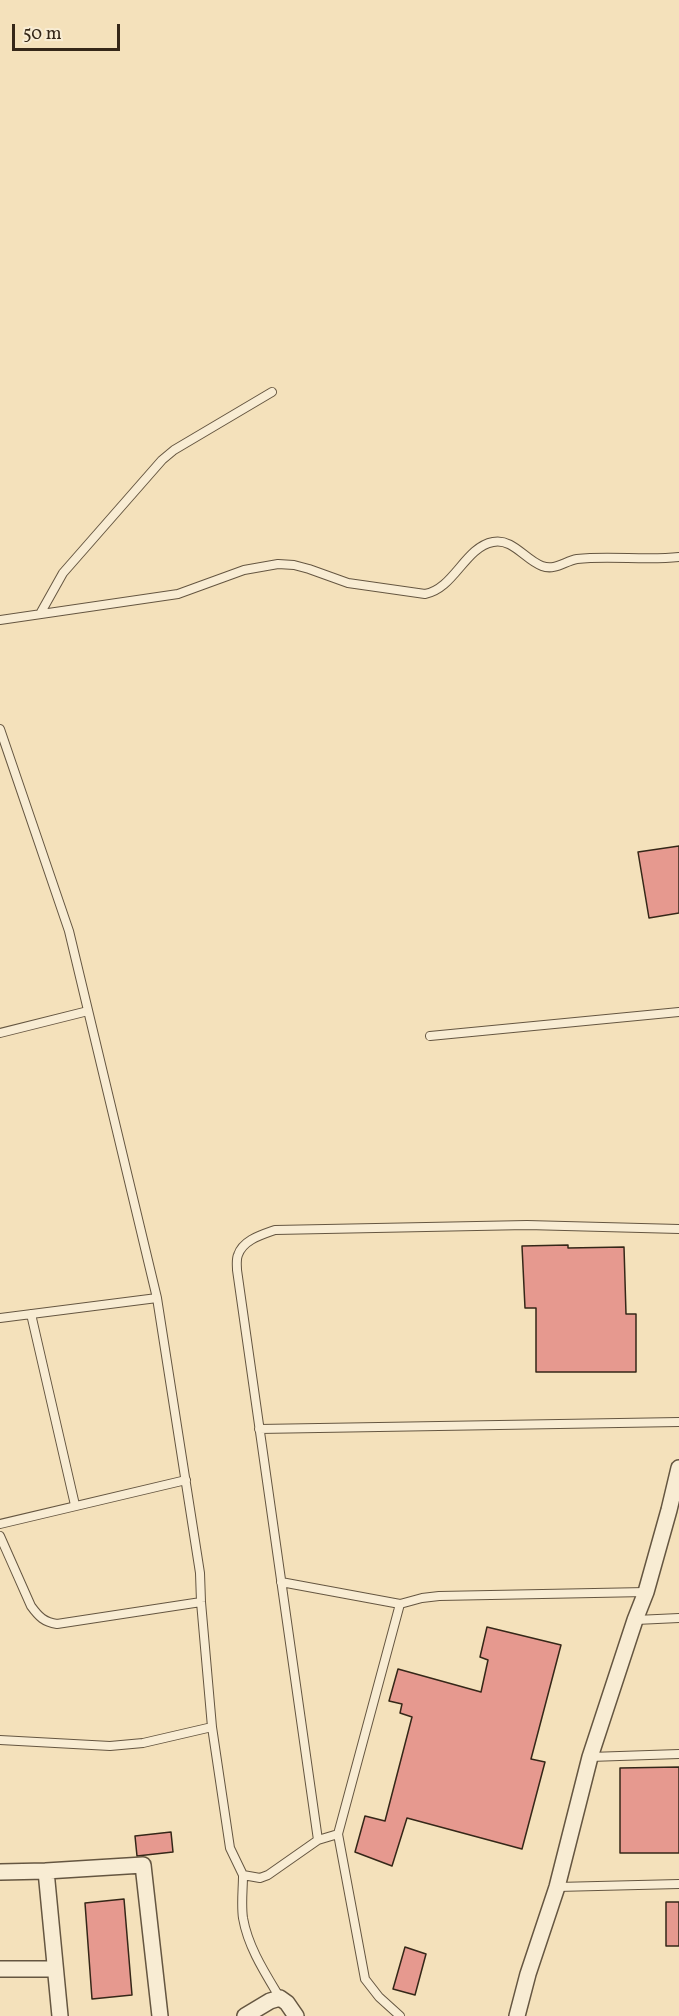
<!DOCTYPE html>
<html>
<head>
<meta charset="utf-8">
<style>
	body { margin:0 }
	#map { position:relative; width:679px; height:2016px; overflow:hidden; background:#f4e1bb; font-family:Vollkorn,serif }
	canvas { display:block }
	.scale { position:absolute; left:12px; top:24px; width:108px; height:27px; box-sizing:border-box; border:3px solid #352718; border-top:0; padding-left:8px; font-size:18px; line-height:21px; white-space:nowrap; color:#352718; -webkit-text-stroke:4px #f8ecd3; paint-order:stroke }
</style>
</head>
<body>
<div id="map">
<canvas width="679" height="2016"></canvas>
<div class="scale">50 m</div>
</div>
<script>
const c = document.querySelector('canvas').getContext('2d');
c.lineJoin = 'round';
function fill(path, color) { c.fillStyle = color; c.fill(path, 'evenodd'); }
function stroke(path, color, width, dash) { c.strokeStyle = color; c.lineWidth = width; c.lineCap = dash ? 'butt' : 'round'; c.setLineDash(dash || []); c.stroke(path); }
const building = new Path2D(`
	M679 846V913L649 918 638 852Z
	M568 1245V1248L624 1247 626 1314H636V1372H536V1308H525L522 1246Z
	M487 1627 561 1645 531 1759 545 1762 522 1849 407 1818 392 1866 355 1852 365 1816 385 1821 412 1717 400 1713 402 1704 389 1701 398 1669 481 1692 488 1660 480 1657Z
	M679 1767V1853H620V1768Z
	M171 1832 173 1852 137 1856 135 1836Z
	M124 1899 132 1995 92 1999 85 1903Z
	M666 1902H679V1946H666Z
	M405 1947 426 1954 415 1995 393 1989Z`);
const service = new Path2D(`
	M40 614 63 573 162 460 174 450 272 392
	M0 620 178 594 244 570 278 564 294 565 309 569 348 583 425 594C454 589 465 547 493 542 513 538 525 560 542 566 555 571 565 561 577 559 611 555 645 561 679 557
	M0 729 69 931 157 1298 200 1573 201 1602 212 1727 230 1848 243 1875 260 1878 268 1875 318 1840 338 1834 365 1979 379 1997 400 2016
	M0 1033 88 1011
	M430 1036 679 1012
	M31 1314 75 1505
	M0 1318 157 1298
	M259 1429 679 1422
	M0 1524 186 1480
	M0 1536 31 1606C39 1617 44 1622 57 1624L201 1602
	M281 1582 400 1604 422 1598 439 1596 646 1592
	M636 1620 679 1618
	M0 1740 110 1746 143 1743 212 1727
	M590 1757 679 1754
	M338 1834 400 1604
	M318 1840 237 1270C237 1266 236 1259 238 1255 243 1240 261 1235 275 1230L527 1225 679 1229
	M243 1875C243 1889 241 1904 243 1918 248 1947 265 1973 280 1998
	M557 1887 679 1884`);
const minor = new Path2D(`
	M46 1871 60 2016
	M0 1872 46 1871 143 1865 160 2016
	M0 1969H55
	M245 2016 270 2001 280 1998 287 2003 296 2016
	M517 2016 528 1974 557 1887 590 1757 635 1620 646 1592 669 1510 679 1468`);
fill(building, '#e6998f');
stroke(building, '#352718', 1.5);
stroke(service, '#655641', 10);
stroke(minor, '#655641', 18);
stroke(service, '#f8ecd3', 8);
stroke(minor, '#f8ecd3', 15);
</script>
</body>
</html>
